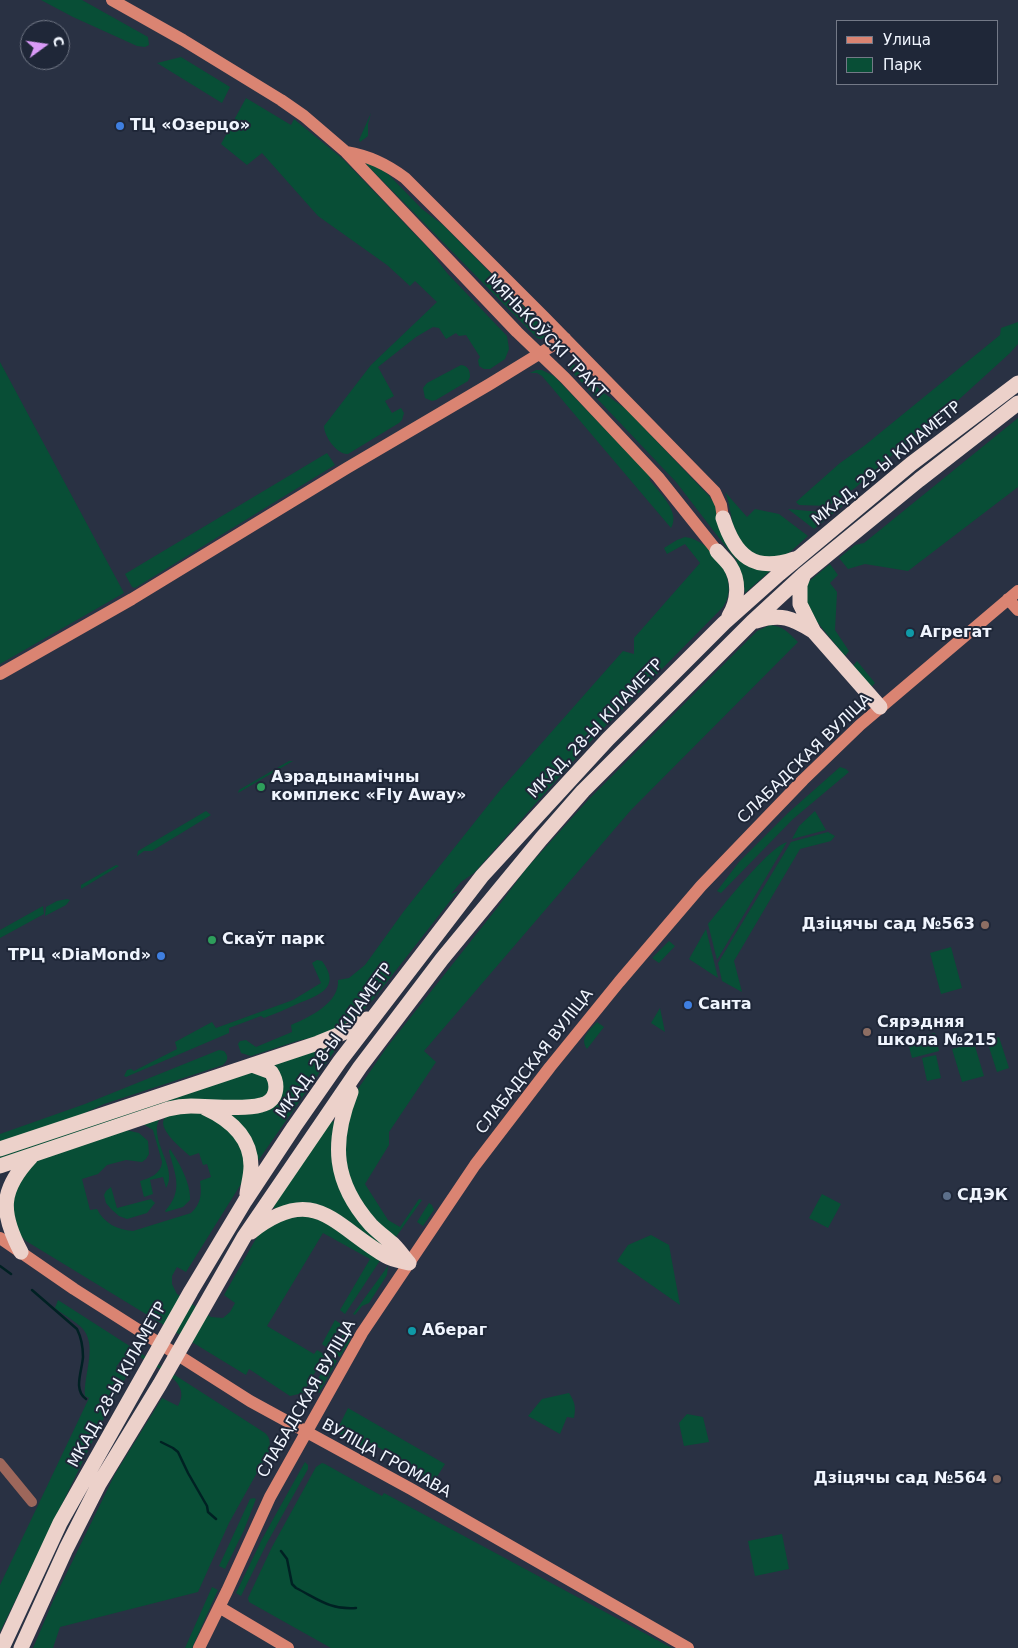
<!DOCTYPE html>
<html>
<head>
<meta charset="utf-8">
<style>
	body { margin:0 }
	#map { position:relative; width:1018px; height:1648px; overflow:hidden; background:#293143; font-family:"DejaVu Sans",sans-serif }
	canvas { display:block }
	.legend { position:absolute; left:836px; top:20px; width:162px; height:65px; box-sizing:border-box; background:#1f2738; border:1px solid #737987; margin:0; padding:6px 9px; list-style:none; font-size:15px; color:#f0f5fe }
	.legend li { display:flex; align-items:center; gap:10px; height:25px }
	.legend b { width:25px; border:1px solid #737987 }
	.north { position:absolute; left:20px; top:20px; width:50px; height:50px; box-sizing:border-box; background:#1f2738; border:1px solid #737987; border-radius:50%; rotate:76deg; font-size:14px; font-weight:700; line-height:20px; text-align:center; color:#f0f5fe }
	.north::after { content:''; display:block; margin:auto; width:18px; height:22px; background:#d99af7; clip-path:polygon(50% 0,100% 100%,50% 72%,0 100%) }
</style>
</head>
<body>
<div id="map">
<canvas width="1018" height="1648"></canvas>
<ul class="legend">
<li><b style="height:6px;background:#da8472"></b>Улица</li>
<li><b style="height:14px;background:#084e36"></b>Парк</li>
</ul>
<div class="north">С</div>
</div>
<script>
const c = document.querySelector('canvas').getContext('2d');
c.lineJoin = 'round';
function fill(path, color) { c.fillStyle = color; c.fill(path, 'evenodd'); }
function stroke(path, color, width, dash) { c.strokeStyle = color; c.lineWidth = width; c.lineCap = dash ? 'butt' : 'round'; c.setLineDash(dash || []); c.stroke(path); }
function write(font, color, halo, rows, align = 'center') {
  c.font = font + ' "DejaVu Sans",sans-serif'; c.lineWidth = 4; c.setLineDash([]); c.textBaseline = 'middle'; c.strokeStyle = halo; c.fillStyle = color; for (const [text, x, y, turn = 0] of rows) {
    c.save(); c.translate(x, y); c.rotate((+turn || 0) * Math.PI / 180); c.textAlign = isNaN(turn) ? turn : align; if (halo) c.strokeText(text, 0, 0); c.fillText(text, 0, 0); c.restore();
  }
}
const green = new Path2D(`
	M41 0H82L148 37 149 45 145 47 137 46 73 17Z
	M181 57 230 87 222 103 157 63Z
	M246 98 291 125 294 119 343 159 429 249 447 273 507 336 509 349 505 359 490 369H484L479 366 478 360 480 357 466 335 459 336 456 333 446 339 439 328 433 327 416 337 378 367 394 396 385 401 392 413 401 408 404 413 402 420 399 423 348 454C337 455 324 436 324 426L371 365 437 302 415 281 410 286 387 265 318 216 262 153 247 165 221 144Z
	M371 113 368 124V136L360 142 359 140Z
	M364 162 375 164 390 176 422 209 443 225 546 329 547 333 545 338 540 339 537 338Z
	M1018 322V344L1010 353 932 424 898 450 855 488 828 506 799 505 796 502 840 463 864 446 1000 335 1001 328Z
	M0 362 124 593 0 664Z
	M573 364 576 365 601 391 626 409 710 497 715 505 722 532 762 570 770 571 745 593 743 580 736 560 676 482 570 370 569 367Z
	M461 365C468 366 470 370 470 377L468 381 436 400 432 401 425 398 423 388 427 383Z
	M536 370H542L554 376 651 477 649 479C659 492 681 512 671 528L542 376 537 373H530Z
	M1018 418V487L908 571 865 564 848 569 839 558 855 545 864 543Z
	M327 453 335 465 135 588 132 587 125 574Z
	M725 492 747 517 755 509 779 514 808 536 790 552 783 556 767 560 745 550 733 525 728 500Z
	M846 503 814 529 788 509 820 512 828 511Z
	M685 537C711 540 742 581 723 607L592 740 474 873 461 882 451 894 458 891 372 1001 354 1020 318 1036 297 1041 251 1056 241 1053 238 1044 240 1041 246 1040 256 1047 292 1032 291 1025C308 1018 340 1003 338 980L349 978 365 965 404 911 501 789 623 651 634 654V638L700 563 685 544 667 554 664 548 677 540Z
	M830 564 838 575 830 583 837 592 835 630 849 651 845 656 808 611 805 603 807 583Z
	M770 625C783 626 789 633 798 642L631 810 424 1051 436 1062 389 1132V1145L365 1184 388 1220 400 1227 419 1199 422 1200 396 1237 390 1234 357 1200 349 1183 343 1150 355 1093 387 1047 497 908 526 869 588 800 757 631Z
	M857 661 875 683 870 688 853 666Z
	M289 761H293L238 793 239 790Z
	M840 767 846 769 849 772 793 819 721 893 717 891 739 862 788 813Z
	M206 811 211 815 152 851H144L137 856 138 851Z
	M815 811 826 830 792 839 799 826Z
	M828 832 835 836 831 841 800 849 734 961 742 992 722 981 718 963 791 842Z
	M787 842 717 960 708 924C723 906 768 848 787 842Z
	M116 865 119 866 81 889V885Z
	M67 899 70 900 66 905 45 916 46 907 57 901Z
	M43 906 44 914 0 938V930Z
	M706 929 718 978 689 959Z
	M669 941 675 946 659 963 652 958Z
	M951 947 962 988 941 994 930 953Z
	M317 960 322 961C342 988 319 995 297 1004 286 1009 275 1014 264 1018L261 1016 229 1028V1033L126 1077 124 1076 127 1070 131 1069 134 1071 177 1049 175 1042 212 1022 216 1028 293 1000 321 983 312 963Z
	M660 1008 665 1032 651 1023Z
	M597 1022 604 1027 587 1049C579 1038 590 1030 597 1022Z
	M935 1033 939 1051 912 1058 907 1039Z
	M345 1036 253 1168 221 1110 274 1102 269 1064Z
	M999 1037 1009 1068 997 1072 987 1041Z
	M974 1043 984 1076 962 1082 952 1049Z
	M219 1050 224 1051C229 1057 228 1060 223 1065L104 1104 68 1121 0 1143V1134L85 1104Z
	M936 1055 941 1078 927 1081 922 1058Z
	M256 1070 273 1084 262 1100H189L0 1160V1155Z
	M204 1111 243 1143 246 1176 186 1272 177 1267 172 1276V1284L177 1294 211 1317 223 1318 230 1312 235 1303 224 1295 262 1228 274 1220 312 1215 383 1256 345 1314 340 1310 370 1259 323 1233 267 1326 314 1354 317 1350 325 1355 303 1393 290 1396 249 1369 246 1375 26 1241 17 1232 9 1202 33 1161 126 1130 139 1133 148 1141 149 1154 146 1159 142 1162 126 1160 107 1165 98 1174 82 1179 90 1210 97 1209C104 1223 117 1230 133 1231L191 1213C201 1204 202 1194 200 1181L211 1177 207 1164 203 1165 199 1153 190 1156C182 1149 147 1121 172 1114 182 1112 194 1112 204 1111Z
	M160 1118C147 1138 179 1169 166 1188L163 1177 150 1180 153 1194 144 1197 140 1181C150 1178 161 1174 162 1162L153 1130 143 1124Z
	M331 1121 336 1122 335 1163 391 1252 336 1214 275 1209 273 1207Z
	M170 1149C179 1162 191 1184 190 1200L183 1207 166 1212 165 1211C184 1190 175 1175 169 1151Z
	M111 1187 117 1208 151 1199 155 1203 147 1213 127 1219 119 1216 111 1209 106 1203 104 1195 106 1191Z
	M822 1194 841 1204 828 1228 809 1218Z
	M429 1203 432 1205 434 1210 423 1226 417 1222Z
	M651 1235 669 1245 680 1305 617 1261 628 1245Z
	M388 1266 387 1275 369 1303 362 1306 355 1315 353 1314Z
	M58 1300 265 1433C271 1438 270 1444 269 1451L229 1523 198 1592 60 1627 53 1648H33L53 1601 115 1474 162 1398 178 1406C193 1382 157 1368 140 1357 128 1353 123 1357 116 1367L128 1374 115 1395 0 1632V1585L89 1398 85 1396C83 1375 99 1344 81 1327 73 1320 64 1315 55 1308Z
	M335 1320 341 1324 327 1348 322 1344Z
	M348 1326C356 1338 346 1346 340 1357L332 1352Z
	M330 1357 337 1361 319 1393 312 1390Z
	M569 1393C575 1402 576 1407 574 1418L567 1417 560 1434 528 1416 542 1399Z
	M348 1408 445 1464 433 1483 431 1485 414 1477 412 1467 369 1442 365 1448 336 1432Z
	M687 1414 703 1417 709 1442 684 1446 679 1423Z
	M305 1462 308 1465V1469L267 1543 241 1596 236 1593 262 1539Z
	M322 1463 325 1464 382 1496 384 1493 672 1648H331L249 1602 248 1598 272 1547 316 1467Z
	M254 1498 256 1499 244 1530 225 1569 219 1566 250 1499Z
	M782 1534 789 1569 755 1576 748 1541Z
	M212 1587 218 1590 192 1648H185Z`);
const stream = new Path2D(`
	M0 1266 11 1274
	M32 1290 77 1329C81 1337 83 1347 83 1357 82 1371 73 1390 86 1399
	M161 1442 173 1448 178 1452 188 1473 207 1506 208 1512 216 1519
	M281 1551 287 1559 292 1584 296 1588C318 1599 330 1610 356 1608`);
const street = new Path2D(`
	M0 1463 32 1502`);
const secondary = new Path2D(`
	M112 0 183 40 281 100 304 116 346 152 517 332 565 378 658 477 717 551
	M346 152C369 156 386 164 405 178L544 317 715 492 721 505 723 518
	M1008 599 1018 610
	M0 674 132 599 347 468 490 384 565 338
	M0 1238 74 1289 250 1401 411 1489 688 1648
	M219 1607 288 1648
	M199 1648 227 1591 270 1497 362 1333 475 1165 550 1067 619 982 701 886 803 780 860 725 1018 591`);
const highway = new Path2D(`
	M723 518C735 556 754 573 794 559
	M717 551C721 556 727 561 730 566 740 581 738 602 729 616
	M804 574 800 585V604L814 632 880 707
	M756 621C781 613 792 618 813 631
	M351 1092C331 1143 333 1182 371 1225 378 1232 386 1238 394 1245 399 1250 404 1257 409 1263
	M205 1108C229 1119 251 1137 251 1166 251 1176 248 1185 247 1194
	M0 1149 318 1043 350 1030 367 1019
	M0 1166 168 1109C176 1107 184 1106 191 1106 211 1106 243 1110 261 1105 278 1101 279 1084 271 1072L252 1065
	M251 1232C315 1182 334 1226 386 1256 393 1260 401 1261 409 1263
	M21 1252C0 1212 0 1190 31 1157
	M2 1648 60 1523 191 1291 245 1201 294 1127 340 1061 482 876 608 739 724 623 779 574 911 464 1018 383
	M21 1648 66 1549 99 1484 160 1384 244 1237 360 1067 442 959 541 839 583 791 752 622 804 574 919 480 1018 403`);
const markers = [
	[120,126,5,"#3f7fe0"],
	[910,633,5,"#0f9aa8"],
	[261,787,5,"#2e9e5b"],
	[985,925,5,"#8d6e63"],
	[212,940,5,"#2e9e5b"],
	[161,956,5,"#3f7fe0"],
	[688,1005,5,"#3f7fe0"],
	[867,1032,5,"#8d6e63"],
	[947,1196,5,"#5c6f8a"],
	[412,1331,5,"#0f9aa8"],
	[997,1479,5,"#8d6e63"]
];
const poiNames = [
	["ТЦ «Озерцо»",130,126],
	["Агрегат",920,633],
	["Аэрадынамічны",271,778],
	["комплекс «Fly Away»",271,796],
	["Дзіцячы сад №563",975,925,"right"],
	["Скаўт парк",222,940],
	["ТРЦ «DiaMond»",151,956,"right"],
	["Санта",698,1005],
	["Сярэдняя",877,1023],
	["школа №215",877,1041],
	["СДЭК",957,1196],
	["Абераг",422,1331],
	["Дзіцячы сад №564",987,1479,"right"]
];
const streetNames = [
	["МЯНЬКОЎСКІ ТРАКТ",546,337,46],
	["МКАД, 29-Ы КІЛАМЕТР",887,464,-39],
	["МКАД, 28-Ы КІЛАМЕТР",596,729,-46],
	["СЛАБАДСКАЯ ВУЛІЦА",805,759,-44],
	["МКАД, 28-Ы КІЛАМЕТР",335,1041,-54],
	["СЛАБАДСКАЯ ВУЛІЦА",535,1062,-52],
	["МКАД, 28-Ы КІЛАМЕТР",118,1385,-61],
	["СЛАБАДСКАЯ ВУЛІЦА",307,1399,-60],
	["ВУЛІЦА ГРОМАВА",386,1459,29]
];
fill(green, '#084e36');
stroke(stream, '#002123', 2.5);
stroke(street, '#9d675b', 10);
stroke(secondary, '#da8472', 12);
stroke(highway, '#ecd1ca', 15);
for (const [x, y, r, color] of markers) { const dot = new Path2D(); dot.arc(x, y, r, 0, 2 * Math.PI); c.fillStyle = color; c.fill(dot); stroke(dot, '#1f2738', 2); }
write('bold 16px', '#f0f5fe', '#1f2738', poiNames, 'left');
write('16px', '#f0f5fe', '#1f2738', streetNames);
</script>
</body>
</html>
